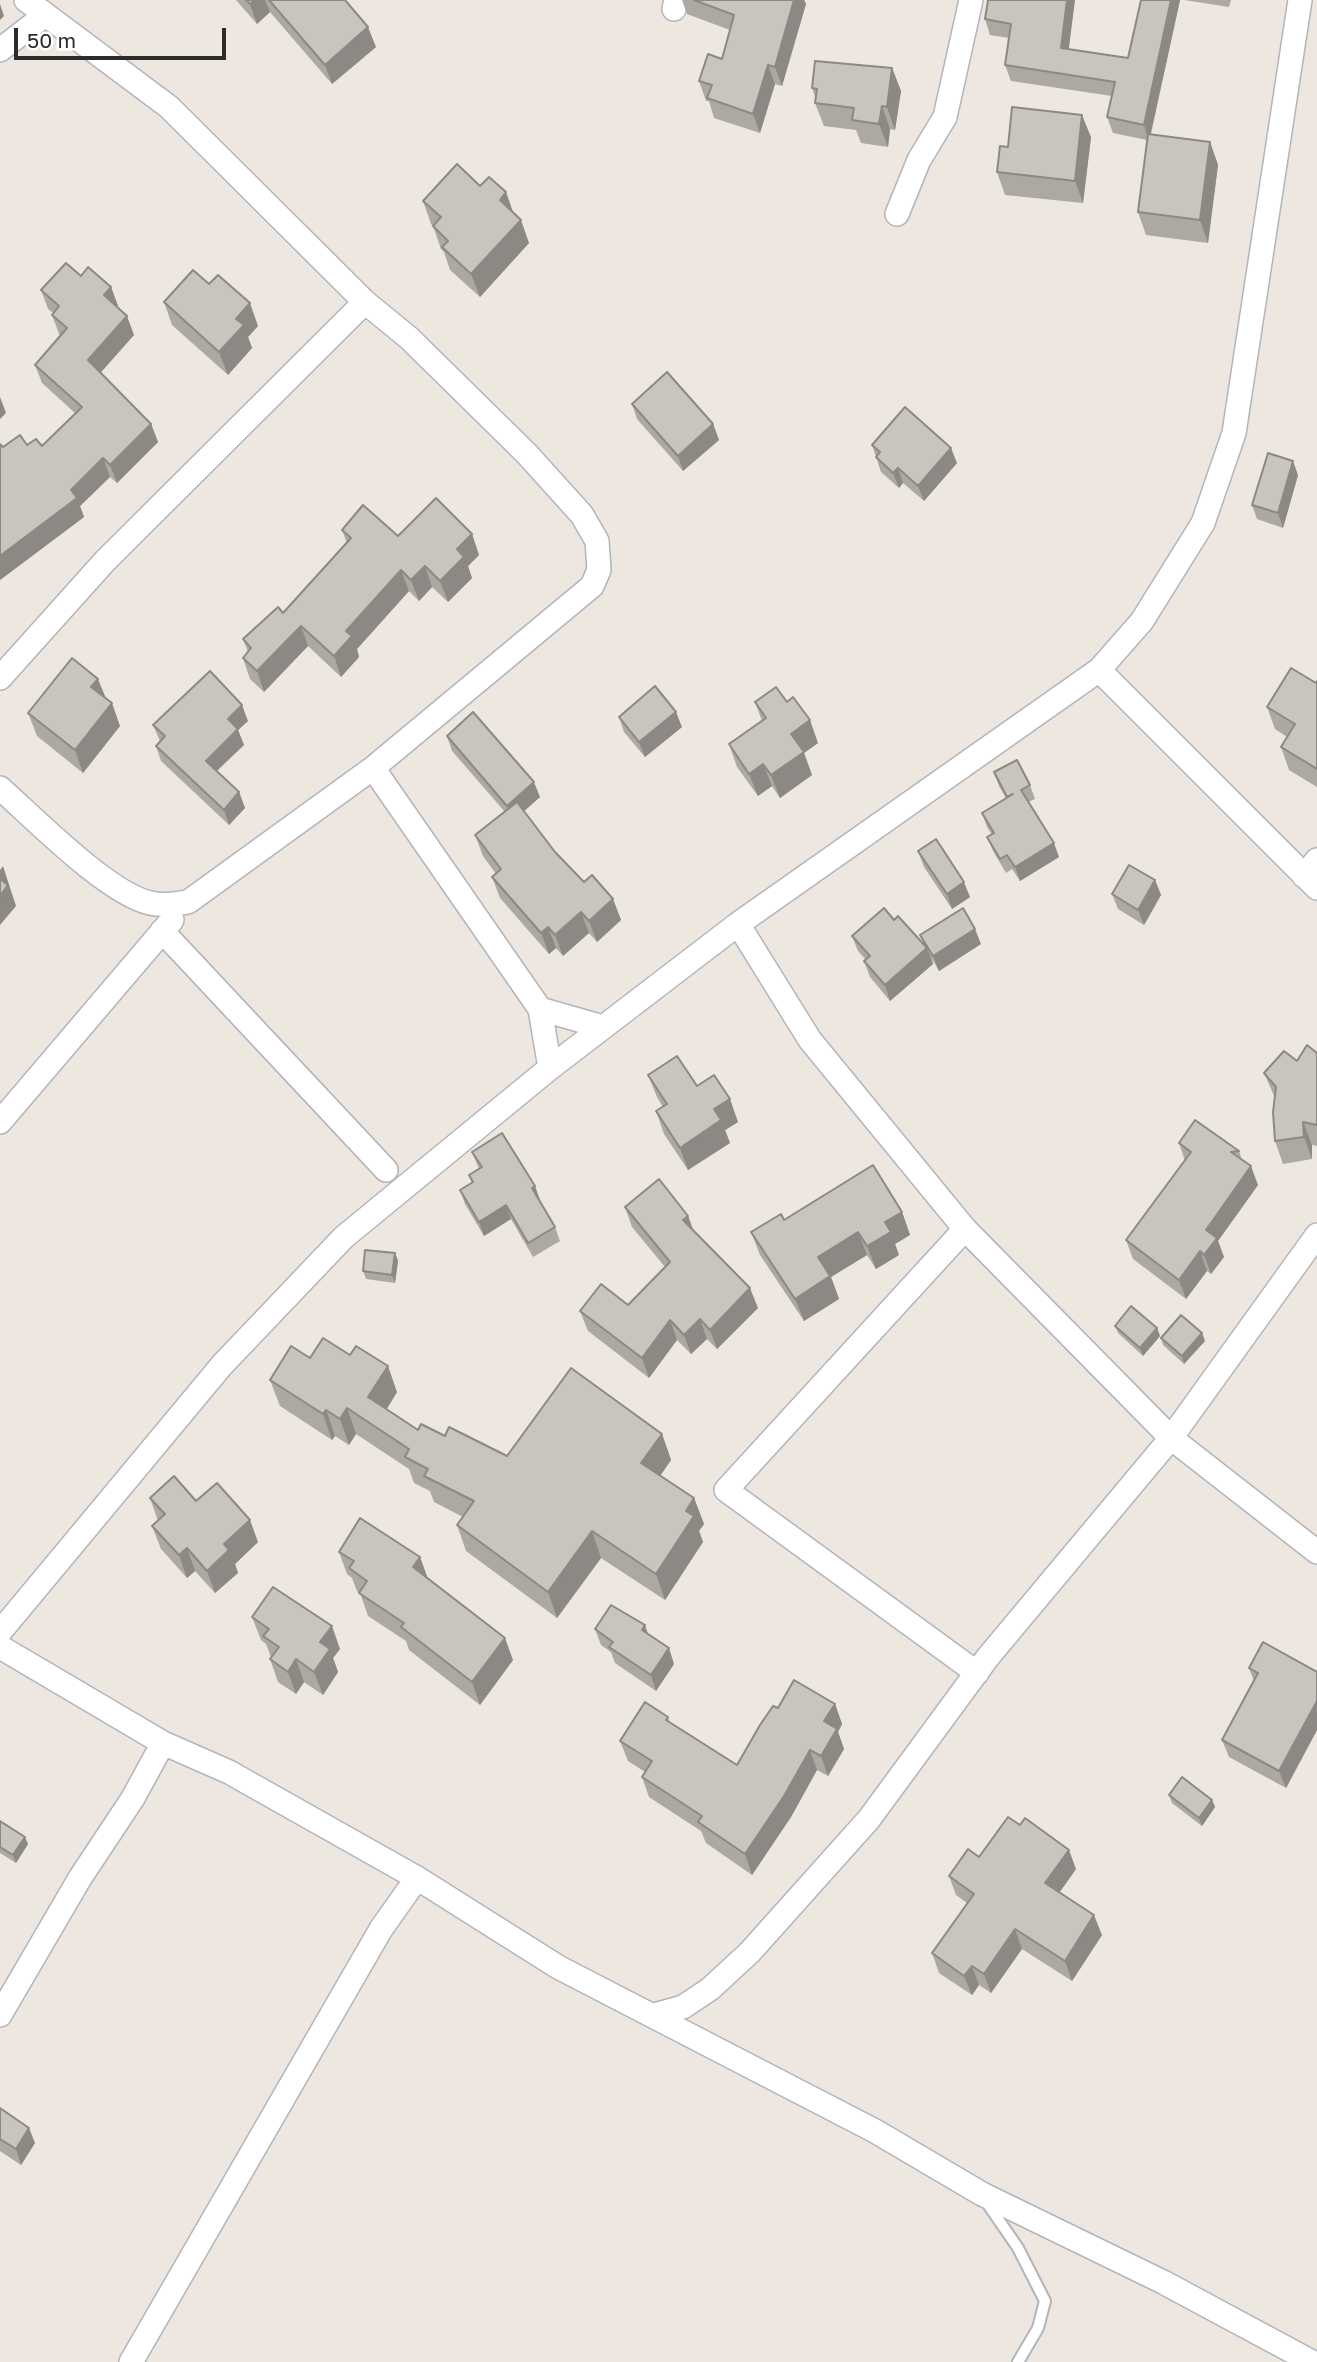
<!DOCTYPE html>
<html>
<head>
<meta charset="utf-8">
<style>
	body { margin:0 }
	#map { position:relative; width:1317px; height:2362px; overflow:hidden; background:#ede7df; font-family:"Golos Text",sans-serif }
	canvas { display:block }
	.scale { position:absolute; left:14px; top:28px; width:212px; height:32px; box-sizing:border-box; border:4px solid #2c2c2c; border-top:0; padding-left:9px; font-size:21px; line-height:24px; white-space:nowrap; color:#2c2c2c; -webkit-text-stroke:5px #fff; paint-order:stroke }
</style>
</head>
<body>
<div id="map">
<canvas width="1317" height="2362"></canvas>
<div class="scale">50 m</div>
</div>
<script>
const c = document.querySelector('canvas').getContext('2d');
c.lineJoin = 'round';
function stroke(path, color, width, dash) { c.strokeStyle = color; c.lineWidth = width; c.lineCap = dash ? 'butt' : 'round'; c.setLineDash(dash || []); c.stroke(path); }
function fill(path, color) { c.fillStyle = color; c.fill(path, 'evenodd'); }
const service = new Path2D(`
	M985 2200 1018 2248 1045 2301 1038 2328 1018 2362`);
const minor = new Path2D(`
	M674 9 676 0
	M0 50 44 16
	M897 214 919 160 945 117 971 0
	M1099 670 1317 888
	M0 678 105 561 365 302
	M373 768 540 1009 550 1068
	M0 788C35 819 107 893 150 903 163 906 175 904 188 902L373 768 592 586 599 570 597 541 582 515 527 454 409 338 365 302 169 107 26 0
	M1304 876 1317 860
	M738 924 810 1040 965 1229 1171 1438 1317 1552
	M162 931 386 1170
	M540 1009 603 1027
	M0 1122 172 920
	M965 1229 726 1490 977 1673
	M0 1632 222 1365 344 1237 550 1068 738 924 1099 670 1142 621 1203 523 1234 433 1300 0
	M0 1647 163 1743 229 1772 417 1878 381 1929 131 2362
	M417 1878 558 1967 875 2131 982 2194 1163 2282 1312 2362
	M0 2015 80 1878 133 1798 163 1743
	M654 2015 683 2007 710 1989 750 1952 869 1819 988 1657 1171 1438 1317 1235`);
const wall = new Path2D(`
	M236 0H345L376 47 332 84 270 12 257 24Z
	M682 0H804L806 4 782 86 775 84 760 133 714 118 709 101H706L699 81 722 59 730 30 687 14Z
	M988 0H1075L1068 49 1128 58 1141 0H1180L1151 134 1210 142 1218 165 1208 243 1146 235 1138 212 1147 140 1113 133 1107 117 1112 96 1011 81 1005 65 1009 38 990 35 985 19Z
	M1184 0H1231L1229 7Z
	M892 68 901 91 895 130 890 129 888 147 861 143 856 130 824 126 815 103 816 99 812 88Z
	M1091 137 1083 203 1005 195 997 172 1008 147Z
	M480 186 506 192 513 213 529 243 480 297 450 270 444 252 441 249 433 226 431 224 423 201Z
	M81 276 111 287 118 306 117 307 134 335 100 373 151 424 158 442 117 483 110 477 80 506 84 517 0 580V444L3 447 27 445 42 446 75 413 42 383 35 365 60 335 59 334 52 315 53 313 48 309 41 290Z
	M164 302 258 326 248 337 252 348 228 375 172 325Z
	M632 404 713 424 719 440 683 471 637 419Z
	M872 445 957 463 924 501 903 483 899 488 881 472Z
	M1298 475 1283 528 1257 519 1252 505Z
	M342 530 398 536 472 534 479 555 468 566 472 578 448 602 432 587 419 601 409 591 357 649 359 657 341 677 308 646 264 692 250 679 243 658 248 652 243 639 283 613 347 543Z
	M1317 681V787L1289 770 1281 747 1287 737 1275 729 1267 707 1316 683Z
	M105 698 120 726 83 773 37 736 28 713Z
	M755 702H787L818 743 804 753 812 775 780 798 772 786 758 796 737 767 729 744 762 721Z
	M619 717 682 727 645 757 624 732Z
	M248 721 238 730 244 745 217 771 239 792 245 808 229 825 161 761 156 746 160 741 153 725Z
	M447 736 540 797 524 811 555 852 584 882 613 899 621 920 597 942 589 933 563 956 556 948 549 954 500 898 492 877 496 874 483 856 475 835 505 812 452 751Z
	M994 772 1030 785 1035 799 1028 802 1059 857 1020 881 1012 869 1006 873 993 851 987 837 992 835 987 827 982 813 1006 798 999 786Z
	M918 851 970 897 952 909 924 867Z
	M1155 880 1161 895 1144 925 1118 909 1112 894Z
	M894 920 924 944 920 935 981 944 939 971 932 959 933 964 890 1001 870 977 864 961 866 960 858 951 852 936Z
	M1317 1053V1146L1312 1145V1159L1283 1164 1275 1141V1098L1264 1073Z
	M648 1075 697 1086 738 1122 725 1130 730 1143 688 1170 664 1134 656 1111 663 1107 657 1097Z
	M1179 1143 1239 1151 1242 1160 1258 1185 1218 1241 1224 1257 1211 1274 1207 1271 1186 1299 1133 1259 1126 1240 1185 1161Z
	M472 1152 535 1186 539 1200 555 1227 560 1241 533 1257 511 1219 484 1236 465 1204 460 1190 472 1183 469 1175 479 1169Z
	M625 1207 688 1216 694 1232 758 1308 717 1349 707 1339 691 1354 677 1340 649 1378 588 1331 580 1311 628 1305 665 1267 632 1227Z
	M902 1212 910 1235 895 1244 899 1255 876 1269 867 1255 831 1277 839 1299 804 1321 760 1255 751 1232 784 1220Z
	M395 1253 398 1261 395 1283 366 1279 363 1271Z
	M1115 1326 1157 1328 1160 1336 1143 1356 1118 1333Z
	M1161 1338 1205 1341 1184 1364 1163 1345Z
	M310 1358 397 1392 387 1409 418 1430 445 1436 507 1456 662 1434 671 1460 660 1476 694 1498 704 1524 699 1531 703 1542 665 1600 601 1558 557 1618 466 1551 457 1525 463 1517 434 1502 430 1491 414 1483 409 1469 356 1434 349 1445 335 1436 332 1440 280 1406 270 1380Z
	M150 1498 196 1501 258 1542 235 1564 238 1573 215 1593 195 1571 187 1578 161 1549 152 1526 158 1521Z
	M339 1552 420 1557 427 1577 513 1660 480 1705 409 1650 406 1641 368 1616 360 1593 357 1591 352 1578 347 1574Z
	M252 1617 340 1649 333 1658 338 1672 323 1695 304 1682 296 1694 278 1682 270 1659 271 1657 266 1644 261 1640Z
	M595 1629 648 1634 674 1664 656 1691 615 1663 611 1652 601 1645Z
	M1249 1668 1317 1672V1730L1286 1788 1229 1757 1222 1740 1254 1681Z
	M835 1704 842 1724 838 1732 844 1749 828 1776 817 1770 791 1817 752 1875 706 1843 701 1831 649 1797 642 1777 645 1772 628 1761 620 1741 668 1717 670 1723 737 1765 778 1708Z
	M1169 1795 1212 1800 1215 1807 1202 1826 1172 1803Z
	M0 1821 28 1844 16 1863 0 1853Z
	M979 1857 1076 1869 1059 1893 1102 1935 1072 1981 1022 1949 991 1993 979 1985 972 1995 939 1973 932 1953 967 1903 956 1895 949 1876Z
	M0 2108 35 2143 21 2165 0 2151Z`);
const shadedWall = new Path2D(`
	M255 0H265L270 12 257 24 250 4Z
	M794 0H804L806 4 782 86 775 67Z
	M1067 0H1075L1067 63 1061 48Z
	M1171 0H1180L1149 141 1144 125Z
	M0 4 4 16 0 20Z
	M368 27 376 47 332 84 325 65Z
	M768 65 775 84 760 133 753 114Z
	M892 68 901 91 895 130 887 107Z
	M882 106 890 129 888 147 879 124Z
	M1082 115 1091 137 1083 203 1075 181Z
	M1210 142 1218 165 1208 243 1200 220Z
	M506 192 514 215 500 200Z
	M521 220 529 243 480 297 471 274Z
	M111 287 118 306 110 314 104 295Z
	M250 303 258 326 248 337 252 348 228 375 219 352 236 319Z
	M127 316 134 335 95 379 88 360Z
	M0 397 6 413 0 419Z
	M151 424 158 442 117 483 110 465Z
	M713 424 719 440 683 471 678 456Z
	M951 448 957 463 924 501 918 486Z
	M103 458 110 477 80 506 84 517 0 580V556Z
	M1293 461 1298 475 1283 528 1278 513Z
	M898 468 903 483 899 488 893 473Z
	M472 534 479 555 468 566 472 578 448 602 440 581 457 549Z
	M425 566 432 587 419 601 411 580Z
	M401 570 409 591 357 649 359 657 341 677 334 656 346 631Z
	M301 626 308 646 264 692 257 671Z
	M98 679 107 701 91 687Z
	M112 703 120 726 83 773 75 750Z
	M242 705 248 721 238 730 244 745 211 776 206 761 228 719Z
	M676 712 682 727 645 757 639 742Z
	M810 720 818 743 804 753 812 775 780 798 771 775 791 734Z
	M763 764 772 786 758 796 749 774Z
	M534 782 540 797 513 821 507 806Z
	M239 792 245 808 229 825 224 810Z
	M1054 843 1059 857 1020 881 1015 867Z
	M3 866 16 906 0 925V870Z
	M1155 880 1161 895 1144 925 1138 910Z
	M964 882 970 897 952 909 947 894Z
	M613 899 621 920 597 942 589 921Z
	M581 912 589 933 563 956 555 935Z
	M548 927 556 948 549 954 541 933Z
	M975 929 981 944 939 971 933 956Z
	M927 948 933 964 890 1001 885 985Z
	M730 1099 738 1122 725 1130 730 1143 688 1170 680 1148 714 1109Z
	M1303 1122 1312 1145V1159L1304 1137Z
	M1251 1166 1258 1185 1218 1241 1224 1257 1211 1274 1204 1255 1206 1230Z
	M535 1186 540 1200 537 1202 532 1188Z
	M506 1205 511 1219 484 1236 479 1222Z
	M902 1212 910 1235 895 1244 899 1255 876 1269 867 1246 885 1222Z
	M688 1216 695 1235 683 1220Z
	M858 1232 867 1255 831 1277 839 1299 804 1321 795 1299 818 1257Z
	M1200 1251 1207 1271 1186 1299 1179 1280Z
	M395 1253 398 1261 395 1283 392 1275Z
	M750 1288 758 1308 717 1349 710 1330Z
	M700 1319 707 1339 691 1354 684 1335Z
	M670 1320 677 1340 649 1378 642 1358Z
	M1157 1328 1160 1336 1143 1356 1140 1348Z
	M1202 1333 1205 1341 1184 1364 1182 1356Z
	M388 1366 397 1392 378 1423 368 1397Z
	M347 1408 356 1434 349 1445 340 1419Z
	M326 1410 335 1436 332 1440 323 1414Z
	M662 1434 671 1460 651 1489 641 1463Z
	M694 1498 704 1524 699 1531 703 1542 665 1600 656 1574 686 1511Z
	M250 1520 258 1542 235 1564 238 1573 215 1593 207 1571 224 1544Z
	M592 1531 601 1558 557 1618 548 1592Z
	M187 1548 195 1571 187 1578 179 1555Z
	M420 1557 428 1579 413 1567Z
	M645 1625 650 1640 642 1630Z
	M332 1626 340 1649 333 1658 338 1672 323 1695 314 1672 320 1642Z
	M505 1638 513 1660 480 1705 472 1682Z
	M669 1648 674 1664 656 1691 651 1675Z
	M296 1659 304 1682 296 1694 288 1672Z
	M1317 1701V1730L1286 1788 1279 1771Z
	M835 1704 842 1724 838 1732 844 1749 828 1776 821 1756 824 1721Z
	M810 1750 817 1770 791 1817 752 1875 745 1854Z
	M1212 1800 1215 1807 1202 1826 1199 1818Z
	M25 1837 28 1844 16 1863 13 1855Z
	M1069 1850 1076 1869 1052 1903 1045 1883Z
	M1094 1915 1102 1935 1072 1981 1065 1961Z
	M1015 1929 1022 1949 991 1993 984 1974Z
	M972 1966 979 1985 972 1995 964 1976Z
	M29 2128 35 2143 21 2165 16 2149Z`);
const building = new Path2D(`
	M246 0H255L250 4Z
	M269 0H345L368 27 325 65Z
	M694 0H794L775 67 768 65 753 114 707 98 712 85 699 81 708 54 722 59 734 15Z
	M988 0H1067L1061 48 1128 58 1141 0H1171L1144 125 1107 117 1115 82 1005 65 1011 24 985 19Z
	M815 61 892 68 887 107 882 106 879 124 852 120 854 108 815 103 817 89 812 88Z
	M1012 107 1082 115 1075 181 997 172 1000 146 1008 147Z
	M1148 134 1210 142 1200 220 1138 212Z
	M457 164 480 186 489 177 506 192 500 200 521 220 471 274 442 247 448 241 433 226 441 217 423 201Z
	M66 263 81 276 88 267 111 287 104 295 127 316 88 360 151 424 110 465 103 458 71 490 77 498 0 556V444L3 447 20 435 27 445 36 439 42 446 82 407 35 365 67 328 52 315 59 306 41 290Z
	M193 270 209 284 218 275 250 303 236 319 244 325 219 352 164 302Z
	M667 372 713 424 678 456 632 404Z
	M905 407 951 448 918 486 898 468 893 473 876 457 880 452 872 445Z
	M1268 453 1293 461 1278 513 1252 505Z
	M436 498 472 534 457 549 464 557 440 581 425 566 411 580 401 570 346 631 352 636 334 656 301 626 257 671 243 658 251 648 243 639 278 607 283 613 351 538 342 530 363 505 398 536Z
	M72 658 98 679 91 687 112 703 75 750 28 713Z
	M1291 668 1316 683 1317 681V769L1281 747 1295 724 1267 707Z
	M210 671 242 705 228 719 238 729 206 761 239 792 224 810 156 746 165 736 153 725Z
	M655 686 676 712 639 742 619 717Z
	M776 687 787 702 793 697 810 720 791 734 804 752 771 775 763 764 749 774 729 744 766 718 755 702Z
	M473 712 534 782 507 806 447 736Z
	M1017 760 1030 785 1021 790 1054 843 1015 867 1007 855 1000 859 987 837 994 833 982 813 1013 794 1007 797 994 772Z
	M517 802 555 852 584 882 592 875 613 899 589 921 581 912 555 935 548 927 541 933 492 877 501 869 475 835Z
	M936 839 964 882 947 894 918 851Z
	M1129 865 1155 880 1138 910 1112 894Z
	M0 879 8 885 0 896Z
	M884 908 894 920 898 916 927 948 885 985 864 961 870 956 852 936Z
	M963 908 975 929 933 956 920 935Z
	M1307 1045 1317 1053V1125L1303 1122 1304 1137 1275 1141 1273 1112 1276 1087 1264 1073 1284 1051 1297 1061Z
	M677 1056 697 1086 714 1075 730 1099 714 1109 721 1120 680 1148 656 1111 667 1104 648 1075Z
	M1195 1120 1239 1151 1231 1152 1251 1166 1206 1230 1217 1238 1204 1255 1200 1251 1179 1280 1126 1240 1191 1152 1179 1143Z
	M502 1133 535 1186 532 1188 555 1227 528 1243 506 1205 479 1222 460 1190 473 1182 469 1175 482 1167 472 1152Z
	M873 1165 902 1212 885 1222 891 1232 867 1246 858 1232 818 1257 830 1276 795 1299 751 1232 781 1214 784 1220Z
	M659 1179 688 1216 683 1220 750 1288 710 1330 700 1319 684 1335 670 1320 642 1358 580 1311 601 1284 628 1305 670 1262 625 1207Z
	M365 1250 395 1253 392 1275 363 1271Z
	M1131 1306 1157 1328 1140 1348 1115 1326Z
	M1181 1315 1202 1333 1182 1356 1161 1338Z
	M323 1338 350 1355 356 1346 388 1366 368 1397 418 1430 421 1424 445 1436 449 1427 507 1456 571 1368 662 1434 641 1463 694 1498 686 1511 694 1516 656 1574 592 1531 548 1592 457 1525 474 1501 424 1476 428 1469 405 1457 409 1449 347 1408 340 1419 326 1410 323 1414 270 1380 291 1346 310 1358Z
	M174 1476 196 1501 217 1483 250 1520 224 1544 229 1550 207 1571 187 1548 179 1555 152 1526 165 1514 150 1498Z
	M360 1518 420 1557 413 1567 505 1638 472 1682 401 1627 404 1623 359 1593 367 1581 349 1568 354 1561 339 1552Z
	M273 1587 332 1626 320 1642 330 1649 314 1672 296 1659 288 1672 270 1659 279 1647 263 1636 269 1629 252 1617Z
	M611 1605 645 1625 642 1630 669 1648 651 1675 609 1647 613 1642 595 1629Z
	M1263 1642 1317 1672V1701L1279 1771 1222 1740 1258 1673 1249 1668Z
	M794 1680 835 1704 824 1721 837 1729 821 1756 810 1750 784 1796 745 1854 698 1822 702 1816 642 1777 652 1761 620 1741 645 1702 668 1717 666 1720 737 1765 760 1725 773 1706 778 1708Z
	M1182 1777 1212 1800 1199 1818 1169 1795Z
	M1008 1817 1020 1825 1025 1818 1069 1850 1045 1883 1094 1915 1065 1961 1015 1929 984 1974 972 1966 964 1976 932 1953 974 1894 949 1876 968 1849 979 1857Z
	M0 1821 25 1837 13 1855 0 1847Z
	M0 2108 29 2128 16 2149 0 2139Z`);
stroke(service, '#b2b4be', 14);
stroke(minor, '#b2b4be', 26);
stroke(service, '#fff', 10);
stroke(minor, '#fff', 23);
fill(wall, '#aca9a3');
fill(shadedWall, '#8c8985');
fill(building, '#c8c4be');
stroke(building, '#8c8985', 2);
</script>
</body>
</html>
